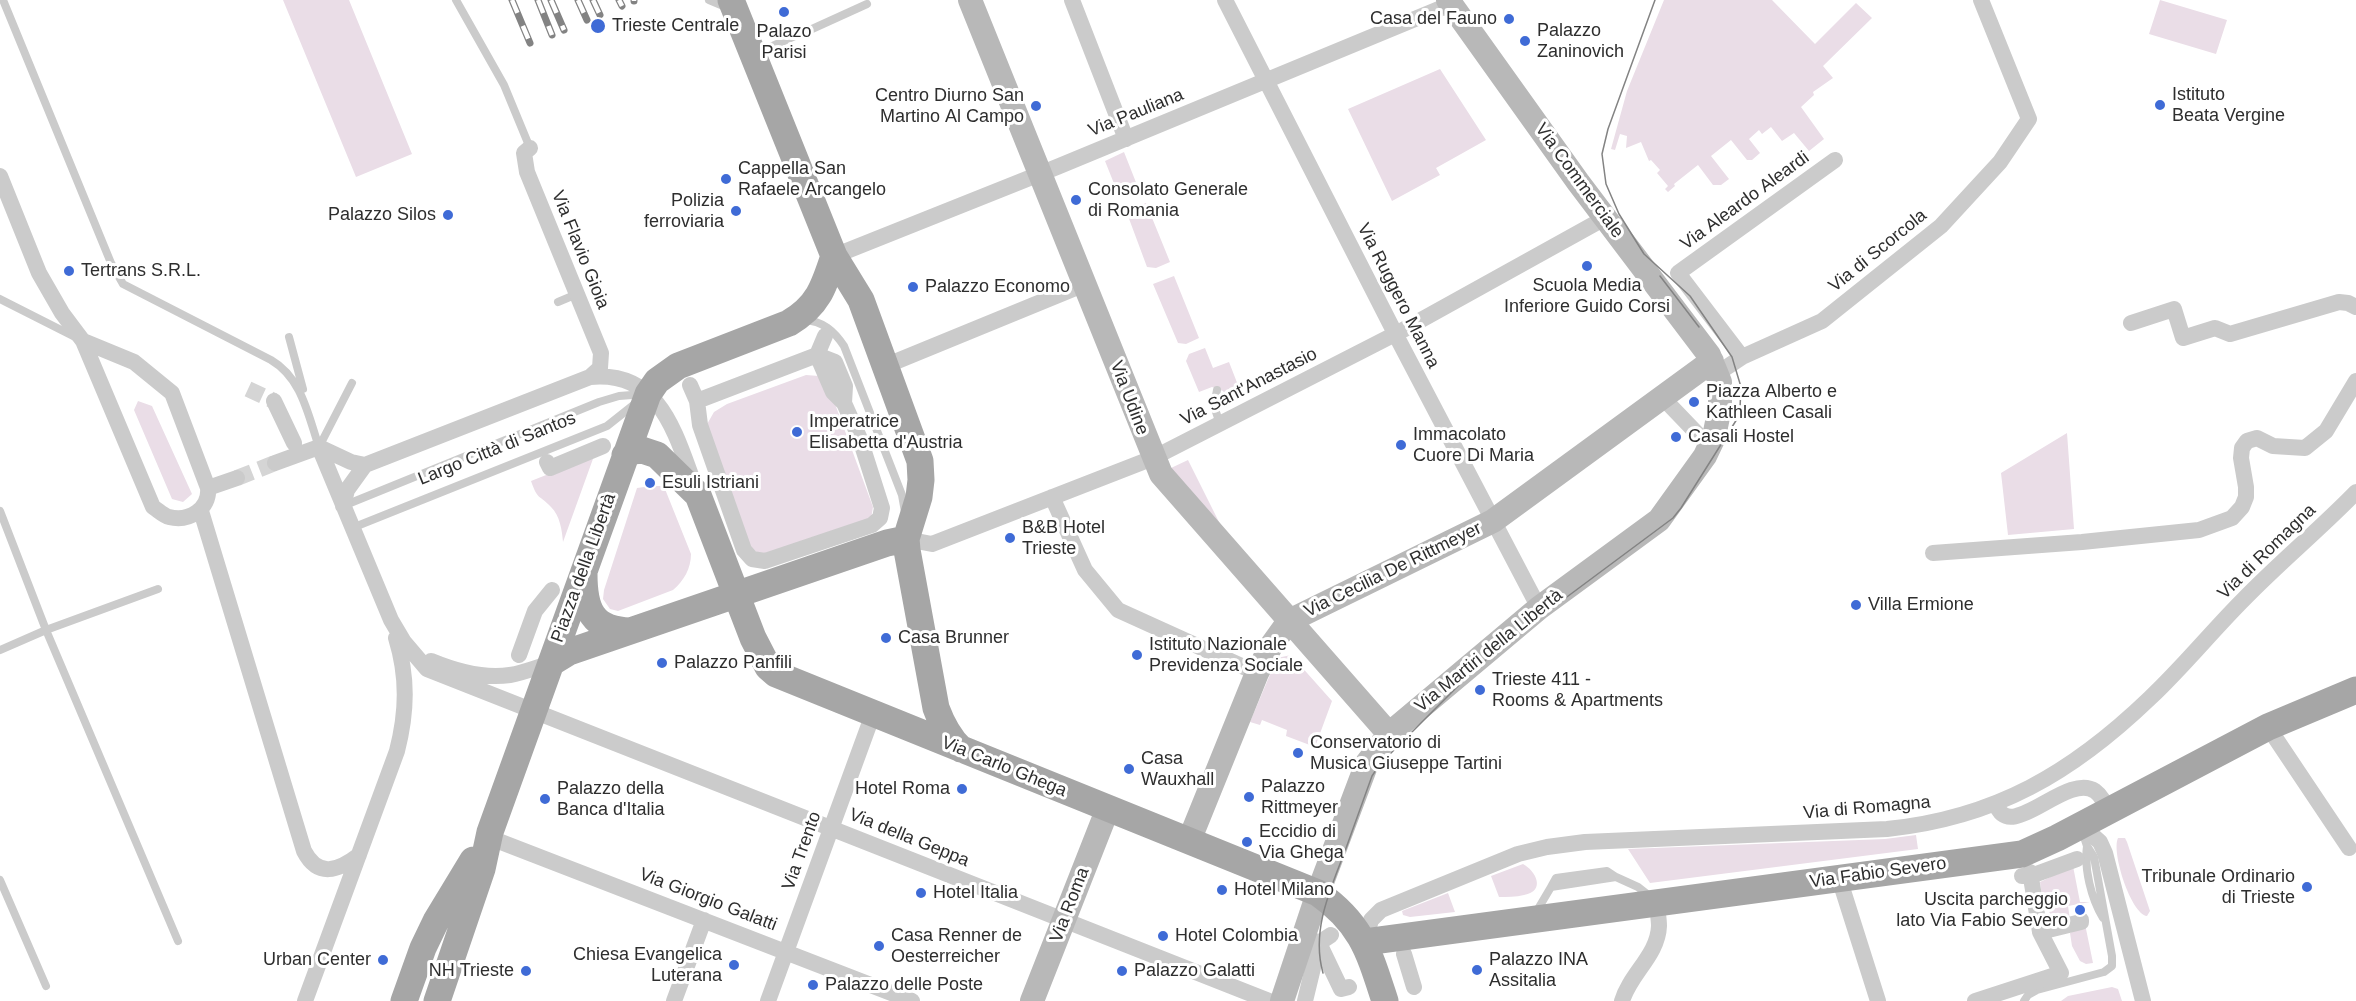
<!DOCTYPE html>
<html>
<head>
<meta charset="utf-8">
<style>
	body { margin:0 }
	canvas { display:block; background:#fff }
</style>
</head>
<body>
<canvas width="2356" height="1001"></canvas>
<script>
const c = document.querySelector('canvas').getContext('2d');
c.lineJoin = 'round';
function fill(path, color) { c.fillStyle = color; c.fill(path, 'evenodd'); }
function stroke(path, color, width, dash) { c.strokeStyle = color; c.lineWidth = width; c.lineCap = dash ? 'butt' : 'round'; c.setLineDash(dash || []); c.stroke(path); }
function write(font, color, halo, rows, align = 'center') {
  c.font = font + ' Helvetica,sans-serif'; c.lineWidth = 6; c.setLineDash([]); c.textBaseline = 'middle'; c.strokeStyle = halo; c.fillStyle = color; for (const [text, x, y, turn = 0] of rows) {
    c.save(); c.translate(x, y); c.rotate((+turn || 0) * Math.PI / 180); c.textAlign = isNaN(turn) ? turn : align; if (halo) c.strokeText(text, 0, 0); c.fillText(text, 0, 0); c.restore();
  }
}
const green = new Path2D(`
	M283 0H349L412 154 356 177Z
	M1664 0H1772L1815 44 1856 3 1872 18 1823 66 1833 78 1813 92 1814 95 1801 107 1824 139 1809 151 1794 133 1782 141 1771 127 1762 134 1759 130 1749 139 1760 153 1752 160H1747L1731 140 1711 156 1729 179 1721 185H1713L1698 165 1674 184 1675 186 1668 192 1665 189 1668 186 1657 173 1660 170 1651 160 1649 161 1641 142 1626 148 1627 136 1620 134 1615 150 1611 149 1627 91Z
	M2160 0 2227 20 2216 54 2149 34Z
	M1440 69 1486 140 1436 168 1440 175 1392 201 1348 109Z
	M1124 152 1139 190 1126 195 1117 191 1105 161Z
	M1146 203 1170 262 1156 268 1147 267 1128 216 1131 209Z
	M1174 276 1199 338 1186 344 1178 343 1153 284Z
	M1205 348 1213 368 1229 362 1243 398 1229 405 1223 391 1212 387 1199 392 1186 361 1189 354Z
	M806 375 819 376 828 385 873 507 871 519 763 556 749 547 706 426 714 412 727 404Z
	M138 401 152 406 192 494 183 502 172 499 134 410Z
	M2067 433 2074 529 2008 535 2001 473Z
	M594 456 563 542C562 530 560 516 551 507 539 494 538 501 531 481Z
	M1188 460 1221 526 1171 468Z
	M652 486H663L665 489 691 554C691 568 684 581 673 590L618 611 610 609 603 599 604 590 637 488Z
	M1291 655 1332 701 1315 747 1286 736 1287 730 1262 720 1260 725 1250 722 1277 658Z
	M1916 835 1918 849 1650 883 1628 849 1885 839Z
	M2118 838H2125L2127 842 2150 911 2147 916C2131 914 2111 852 2118 838Z
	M1523 864C1536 871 1546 891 1524 895 1516 897 1507 897 1499 897L1491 876Z
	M2073 866 2080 902H2090L2068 906 2070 920 2061 922C2045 914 2042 898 2040 882Z
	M1448 893 1455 912 1410 917 1403 915 1402 911Z
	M2085 924 2093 963 2086 964 2080 961 2072 946 2070 933Z
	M2112 987 2118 989 2122 1001H2061L2068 996Z`);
const streetTunnel = new Path2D(`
	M248 389 274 401
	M237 478 275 463`);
const lane = new Path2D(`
	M3 0 111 263 123 284 271 360C302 378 308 415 319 447
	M456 0 504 85 530 148
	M709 0 728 8
	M812 29 867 4
	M757 53 806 31
	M0 299 75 337
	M558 302 577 294
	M804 320C823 321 834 331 844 346L902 495 905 512
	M289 337 303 389
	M1217 390 1214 406 1220 424
	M319 447 352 383
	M343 506 599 402 619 396 645 394
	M0 511 46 630 178 941
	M352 528 607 426 636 403
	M0 650 46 630 158 589
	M2087 846C2084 869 2091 898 2103 918
	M0 880 46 986
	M1551 887 1556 878 1607 871 1616 877
	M1535 914 1551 887 1616 877 1638 887 1652 898
	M2024 1001 2028 995 2037 990 2104 972 2112 966V956L2094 857 2087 846 2082 831`);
const street = new Path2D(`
	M1072 0 1126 139
	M1225 0 1400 343 1539 608
	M530 148 524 153 527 172 601 353 600 368 590 377
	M0 176 39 273 62 313 83 341 153 507C158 510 164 516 169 517 189 522 210 509 208 488L172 393 134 362 83 341
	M834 256 1057 167 1451 4
	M2131 323 2174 309 2183 338 2215 328 2230 334 2339 302 2348 303 2356 307
	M825 336 817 355 833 392 844 403 842 399
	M1742 357 1678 273 1835 160
	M885 366 1085 284
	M1718 373 1742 357 1822 321 1941 226 2000 162 2029 119 1981 0
	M690 385 697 401 817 355 835 362 845 386 844 403 860 439 882 508 880 518 872 525 765 561 752 559 744 550 700 425 697 401
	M1662 397 1710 447
	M274 401 294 443
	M319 447 391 620 404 642 427 669 1269 1001
	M319 447 351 462 365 465
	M547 462 550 468 603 446
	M275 463 319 447
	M208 488 237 478
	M1052 497 1085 570 1118 610 1257 673
	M343 506 347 490 365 465 590 377C660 370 675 433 695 486
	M201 511 304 851C318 878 338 871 359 855
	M906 539 932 544 1153 458 1403 330 1605 218
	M1933 553 2082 542 2199 530 2232 518 2242 507 2246 497V487L2241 458 2242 448 2247 441 2257 438 2273 446 2305 448 2326 431 2356 381
	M519 655 535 611 552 590
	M431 661C455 671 484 679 510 675 523 673 538 667 551 663
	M2268 727 2349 848
	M1996 804C2010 845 2066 772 2095 791 2102 796 2105 804 2108 811
	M2081 825 2100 842 2105 853 2143 1001
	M488 837 912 1001
	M2022 876H2031L2077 859
	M1839 878 1878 1001
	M2040 932 2081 922V920
	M1315 941 1319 943 1341 989 1349 987
	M1365 942 1371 920 1381 910 1518 854 1547 847 1585 842 1887 829C1995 818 2072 773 2150 698 2183 667 2212 631 2244 599 2280 562 2320 529 2356 492
	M1404 954 1414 987
	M305 1001 397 751C407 712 408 677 396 638
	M674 1001 704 920
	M768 1001 873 714
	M1305 1001 1319 943 1331 935
	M1622 1001C1630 974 1658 955 1659 926 1659 918 1657 910 1657 903
	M1975 1001 2061 973 2040 932 2030 872`);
const secondary = new Path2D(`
	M970 0 1161 474 1389 734
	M1189 841 1257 673 1271 646 1289 621 1493 521 1712 361
	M1032 1001 1108 808
	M1282 1001 1318 893 1367 763 1389 734 1539 608 1659 520 1705 456 1714 437 1720 407V382L1709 355 1578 182 1448 0`);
const primary = new Path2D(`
	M731 0 834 256 861 300 920 461 921 480 919 497 906 539 907 550 936 708C942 724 949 738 961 749
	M625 455 633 451 642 450 657 455 698 495 753 638 768 667 776 674 1318 893C1362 924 1369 952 1385 1001
	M584 574C584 609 592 630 630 631
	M551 663 569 652 887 543 906 539
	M1365 942 2022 854 2057 838 2268 727 2356 690
	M404 1001 423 948 436 921 473 860
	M437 1001 482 869 490 832 648 394 657 381 678 366 789 323C818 306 824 287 834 256`);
const tram = new Path2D(`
	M1660 276 1699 327
	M1323 973C1311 931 1330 890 1345 851 1354 826 1363 801 1372 776L1380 764 1469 675 1505 643 1673 518 1681 508 1737 419 1740 408 1741 387 1732 357 1690 296 1644 254 1619 214 1606 184 1602 154 1608 129 1655 0`);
const rail = new Path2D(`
	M512 0 530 43
	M538 0 552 35
	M551 0 564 30
	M578 0 587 20
	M593 0 600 15
	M619 0 622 6
	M634 0V1`);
const markers = [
	[784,12,6,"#3f6bd6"],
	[1509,19,6,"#3f6bd6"],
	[598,26,8,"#3f6bd6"],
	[1525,41,6,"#3f6bd6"],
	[2160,105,6,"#3f6bd6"],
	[1036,106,6,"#3f6bd6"],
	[726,179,6,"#3f6bd6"],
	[1076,200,6,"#3f6bd6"],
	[736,211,6,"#3f6bd6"],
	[448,215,6,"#3f6bd6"],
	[1587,266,6,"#3f6bd6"],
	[69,271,6,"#3f6bd6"],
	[913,287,6,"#3f6bd6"],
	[1694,402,6,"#3f6bd6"],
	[797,432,6,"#3f6bd6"],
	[1676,437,6,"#3f6bd6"],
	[1401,445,6,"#3f6bd6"],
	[650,483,6,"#3f6bd6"],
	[1010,538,6,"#3f6bd6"],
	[1856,605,6,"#3f6bd6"],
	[886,638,6,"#3f6bd6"],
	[1137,655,6,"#3f6bd6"],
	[662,663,6,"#3f6bd6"],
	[1480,690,6,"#3f6bd6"],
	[1298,753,6,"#3f6bd6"],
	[1129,769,6,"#3f6bd6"],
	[962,789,6,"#3f6bd6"],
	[1249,797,6,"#3f6bd6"],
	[545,799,6,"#3f6bd6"],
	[1247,842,6,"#3f6bd6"],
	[2307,887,6,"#3f6bd6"],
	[1222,890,6,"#3f6bd6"],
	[921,893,6,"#3f6bd6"],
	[2080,910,6,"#3f6bd6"],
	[1163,936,6,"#3f6bd6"],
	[879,946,6,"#3f6bd6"],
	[383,960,6,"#3f6bd6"],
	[734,965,6,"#3f6bd6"],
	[1477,970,6,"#3f6bd6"],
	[526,971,6,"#3f6bd6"],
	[1122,971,6,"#3f6bd6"],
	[813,985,6,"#3f6bd6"]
];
const poiNames = [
	["Casa del Fauno",1497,19,"right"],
	["Trieste Centrale",612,26],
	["Palazzo",1537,31],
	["Zaninovich",1537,52],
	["Palazo",784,32,"center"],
	["Parisi",784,53,"center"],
	["Istituto",2172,95],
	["Beata Vergine",2172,116],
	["Centro Diurno San",1024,96,"right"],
	["Martino Al Campo",1024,117,"right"],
	["Cappella San",738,169],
	["Rafaele Arcangelo",738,190],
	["Consolato Generale",1088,190],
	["di Romania",1088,211],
	["Polizia",724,201,"right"],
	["ferroviaria",724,222,"right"],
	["Palazzo Silos",436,215,"right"],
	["Tertrans S.R.L.",81,271],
	["Scuola Media",1587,286,"center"],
	["Inferiore Guido Corsi",1587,307,"center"],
	["Palazzo Economo",925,287],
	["Piazza Alberto e",1706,392],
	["Kathleen Casali",1706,413],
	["Imperatrice",809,422],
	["Elisabetta d'Austria",809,443],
	["Immacolato",1413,435],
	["Cuore Di Maria",1413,456],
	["Casali Hostel",1688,437],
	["Esuli Istriani",662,483],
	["B&B Hotel",1022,528],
	["Trieste",1022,549],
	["Villa Ermione",1868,605],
	["Casa Brunner",898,638],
	["Istituto Nazionale",1149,645],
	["Previdenza Sociale",1149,666],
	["Palazzo Panfili",674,663],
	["Trieste 411 -",1492,680],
	["Rooms & Apartments",1492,701],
	["Conservatorio di",1310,743],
	["Musica Giuseppe Tartini",1310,764],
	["Casa",1141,759],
	["Wauxhall",1141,780],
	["Palazzo",1261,787],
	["Rittmeyer",1261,808],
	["Palazzo della",557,789],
	["Banca d'Italia",557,810],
	["Hotel Roma",950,789,"right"],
	["Eccidio di",1259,832],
	["Via Ghega",1259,853],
	["Tribunale Ordinario",2295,877,"right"],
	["di Trieste",2295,898,"right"],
	["Hotel Milano",1234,890],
	["Hotel Italia",933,893],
	["Uscita parcheggio",2068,900,"right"],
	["lato Via Fabio Severo",2068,921,"right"],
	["Casa Renner de",891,936],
	["Oesterreicher",891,957],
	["Hotel Colombia",1175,936],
	["Chiesa Evangelica",722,955,"right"],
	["Luterana",722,976,"right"],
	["Urban Center",371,960,"right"],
	["Palazzo INA",1489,960],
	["Assitalia",1489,981],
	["NH Trieste",514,971,"right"],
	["Palazzo Galatti",1134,971],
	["Palazzo delle Poste",825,985]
];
const streetNames = [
	["Via Pauliana",1136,113,-22],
	["Via Commerciale",1579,181,54],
	["Via Aleardo Aleardi",1745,201,-36],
	["Via Flavio Gioia",580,250,68],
	["Via di Scorcola",1878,251,-39],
	["Via Ruggero Manna",1398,296,63],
	["Via Sant'Anastasio",1249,387,-27],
	["Via Udine",1129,398,69],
	["Largo Città di Santos",497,449,-22],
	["Via di Romagna",2267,552,-44],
	["Piazza della Libertà",584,568,-70],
	["Via Cecilia De Rittmeyer",1393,570,-26],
	["Via Martiri della Libertà",1489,651,-39],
	["Via Carlo Ghega",1004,767,22],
	["Via di Romagna",1867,808,-5],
	["Via della Geppa",909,838,22],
	["Via Trento",802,851,-70],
	["Via Fabio Severo",1878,873,-8],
	["Via Giorgio Galatti",708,900,21],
	["Via Roma",1070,905,-69]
];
fill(green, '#eadde7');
stroke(streetTunnel, '#d5d5d5', 16, [16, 8]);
stroke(lane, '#cbcbcb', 8);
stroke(street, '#cbcbcb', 16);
stroke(secondary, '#b8b8b8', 24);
stroke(primary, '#a6a6a6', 27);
stroke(tram, '#838383', 1.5);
stroke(rail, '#838383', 7);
stroke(rail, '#fff', 4.5, [14]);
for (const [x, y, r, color] of markers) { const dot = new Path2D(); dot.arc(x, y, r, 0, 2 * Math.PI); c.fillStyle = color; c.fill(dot); stroke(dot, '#fff', 2); }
write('18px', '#2e2e2e', '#fff', poiNames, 'left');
write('18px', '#2e2e2e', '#fff', streetNames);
</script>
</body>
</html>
